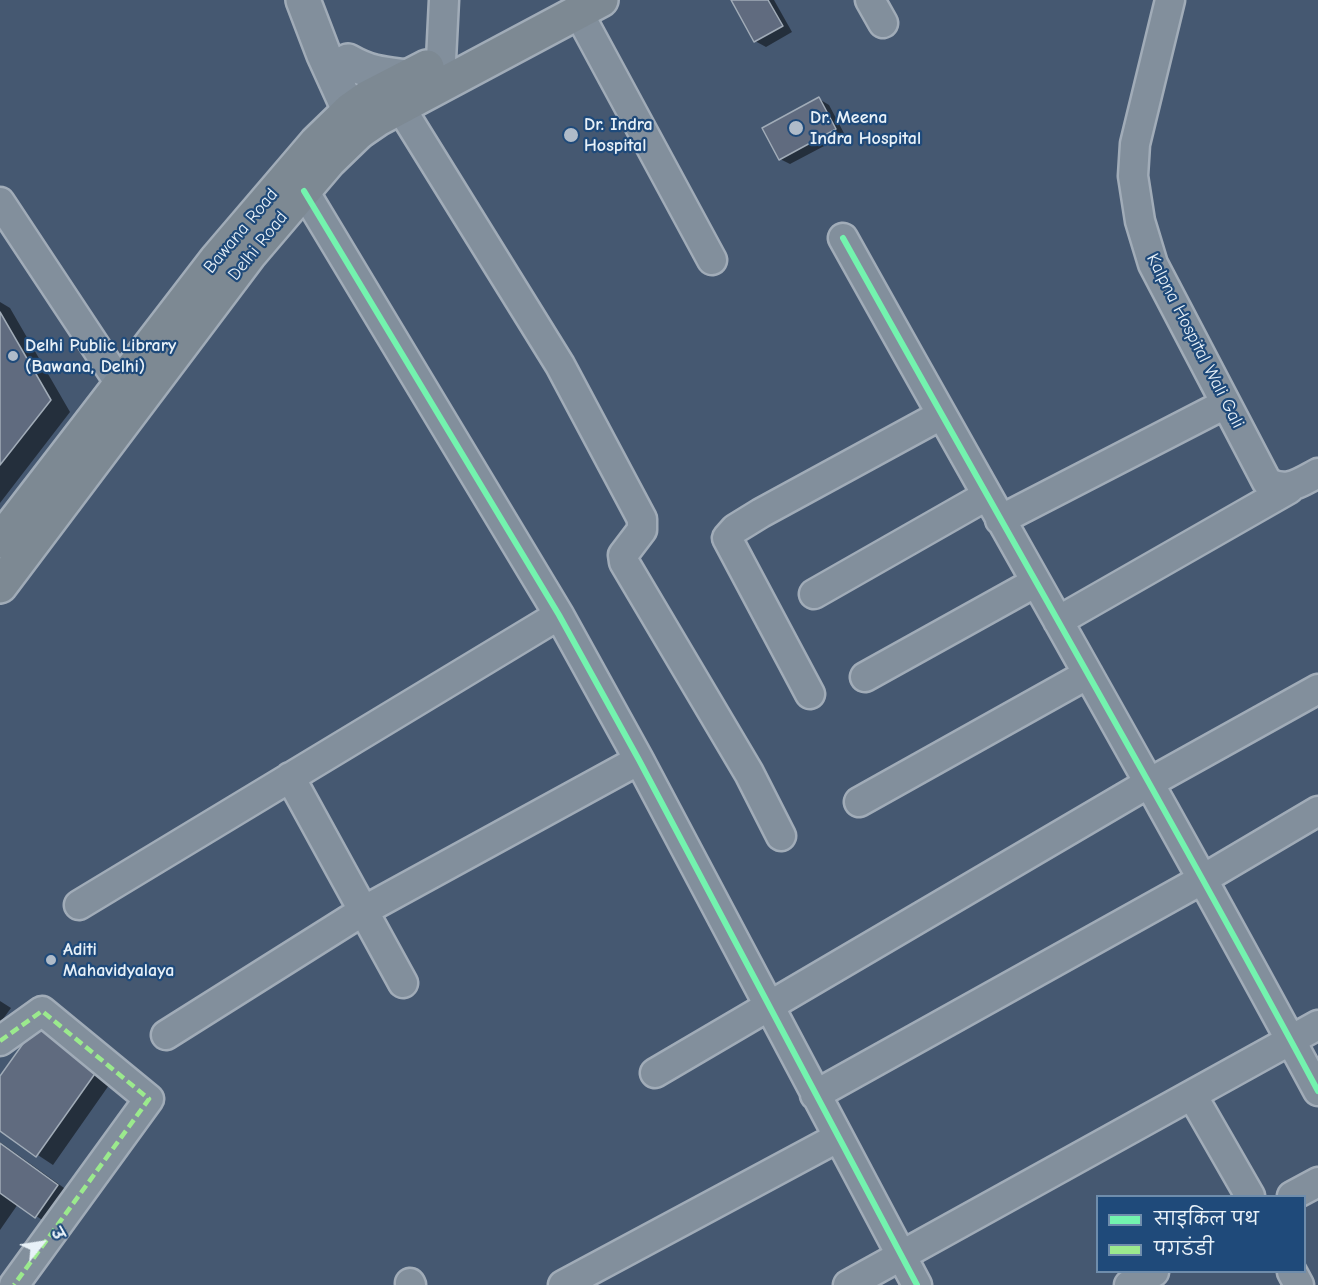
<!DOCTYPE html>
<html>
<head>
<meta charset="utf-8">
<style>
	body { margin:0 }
	#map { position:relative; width:1318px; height:1285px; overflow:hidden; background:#455871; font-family:"Comic Neue","Playpen Sans Deva",sans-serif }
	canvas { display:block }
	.legend { position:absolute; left:1096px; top:1195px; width:210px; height:78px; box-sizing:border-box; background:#1f4a7a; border:2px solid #6f8dac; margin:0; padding:8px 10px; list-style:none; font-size:18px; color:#e8f1f8 }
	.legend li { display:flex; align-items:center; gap:12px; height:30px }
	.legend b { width:30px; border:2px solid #6f8dac }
	.north { position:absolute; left:12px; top:1213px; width:60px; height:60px; -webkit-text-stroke:4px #1f4a7a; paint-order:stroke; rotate:60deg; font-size:16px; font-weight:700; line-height:24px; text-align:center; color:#e8f1f8 }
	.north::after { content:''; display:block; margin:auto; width:21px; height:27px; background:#e8f1f8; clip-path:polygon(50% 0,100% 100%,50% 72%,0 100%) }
</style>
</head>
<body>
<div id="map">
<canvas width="1318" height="1285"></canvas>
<ul class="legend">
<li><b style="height:8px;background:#73f3ae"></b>साइकिल पथ</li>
<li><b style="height:8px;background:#9bea8d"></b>पगडंडी</li>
</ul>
<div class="north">उ</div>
</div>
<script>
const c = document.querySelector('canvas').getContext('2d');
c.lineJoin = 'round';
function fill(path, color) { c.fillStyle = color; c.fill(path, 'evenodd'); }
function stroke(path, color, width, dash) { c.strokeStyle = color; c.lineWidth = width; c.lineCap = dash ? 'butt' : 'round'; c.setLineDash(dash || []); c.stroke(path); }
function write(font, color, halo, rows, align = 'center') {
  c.font = font + ' "Comic Neue",sans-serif'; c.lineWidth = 4.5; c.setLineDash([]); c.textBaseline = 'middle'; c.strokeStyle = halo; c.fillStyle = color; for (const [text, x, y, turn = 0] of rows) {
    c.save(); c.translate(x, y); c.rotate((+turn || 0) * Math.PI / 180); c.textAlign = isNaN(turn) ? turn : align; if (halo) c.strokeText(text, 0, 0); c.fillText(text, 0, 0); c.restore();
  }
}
const shadow = new Path2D(`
	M733 0H774L792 32 766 47 755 41Z
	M819 99 829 105 845 135 790 164 780 159Z
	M0 302 10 308 70 412 0 503Z
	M0 1001 11 1008 0 1023Z
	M38 1026 114 1078 53 1165 0 1130V1079Z
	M0 1142 78 1198 56 1229 18 1204 0 1230Z`);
const building = new Path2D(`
	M731 0H768L783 26 754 42Z
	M819 97 836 129 779 160 762 128Z
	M0 312 51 400 0 465Z
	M37 1024 99 1068 36 1157 0 1131V1076Z
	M0 1143 58 1185 35 1218 0 1193Z`);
const street = new Path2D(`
	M444 0 441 60 446 82
	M870 0 883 23
	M1170 0 1135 144 1133 176 1140 221 1153 264 1267 482C1287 493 1299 483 1318 473
	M578 12 712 260
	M389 89 560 365 642 519V530L623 555 624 562 749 773 781 836
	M304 191 559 615 639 760 917 1285
	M0 202 121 385 139 397
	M843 238C1001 522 1164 804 1318 1091
	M1000 520 1225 404
	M814 594 986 496
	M1058 621 1289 489
	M865 677 1036 582
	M810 694 727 538 735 529 761 513 941 415
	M290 777 403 983
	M859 802 1088 674
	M79 905 559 615
	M166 1035 363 911 639 760
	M0 1041 42 1011 149 1099 14 1285
	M655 1073 1149 783 1318 689
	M815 1095 1203 879 1318 811
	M1192 1095 1250 1196
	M1292 1196 1318 1182
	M1292 1272 1299 1285
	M410 1283 411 1285
	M563 1285 837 1138
	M848 1285 1318 1025
	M1129 1285 1154 1272`);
const secondary = new Path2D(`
	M303 0 324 55 359 132
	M348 61C371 74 383 74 408 77`);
const primary = new Path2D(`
	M0 541 216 260 316 143 350 110 367 98 427 67
	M0 586 249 255 329 161 359 132 378 119 601 0`);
const quiet = new Path2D(`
	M0 1041 42 1011 149 1099 14 1285`);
const cycleway = new Path2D(`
	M304 191 559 615 639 760 917 1285
	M843 238C1001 522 1164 804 1318 1091`);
const markers = [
	[796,128,8,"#afbbc9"],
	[571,135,8,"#afbbc9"],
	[13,356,6,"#afbbc9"],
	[51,960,6,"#afbbc9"]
];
const poiNames = [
	["Dr. Meena",810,118],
	["Indra Hospital",810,139],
	["Dr. Indra",584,125],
	["Hospital",584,146],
	["Delhi Public Library",25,346],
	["(Bawana, Delhi)",25,367],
	["Aditi",63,950],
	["Mahavidyalaya",63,971]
];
const streetNames = [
	["Bawana Road",241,231,-50],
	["Delhi Road",258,246,-51],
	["Kalpna Hospital Wali Gali",1195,341,63]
];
fill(shadow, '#0007');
fill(building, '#606b7f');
stroke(building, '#a1acb8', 1.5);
stroke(street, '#a1acb8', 33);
stroke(secondary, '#a1acb8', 38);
stroke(primary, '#a1acb8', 38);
stroke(street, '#828f9c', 28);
stroke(secondary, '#828f9c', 33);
stroke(primary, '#7d8993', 33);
stroke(quiet, '#9bea8d', 4.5, [9, 4.5]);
stroke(cycleway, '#73f3ae', 6);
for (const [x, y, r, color] of markers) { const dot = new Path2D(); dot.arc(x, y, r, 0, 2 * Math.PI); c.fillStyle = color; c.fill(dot); stroke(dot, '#1f4a7a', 2); }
write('bold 18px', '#e8f1f8', '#1f4a7a', poiNames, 'left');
write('18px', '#e8f1f8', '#1f4a7a', streetNames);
</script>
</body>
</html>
